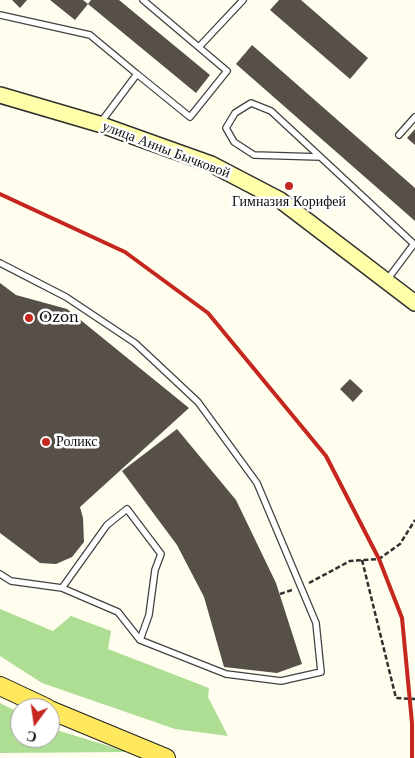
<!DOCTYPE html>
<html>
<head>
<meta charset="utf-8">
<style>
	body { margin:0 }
	#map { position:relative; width:415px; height:758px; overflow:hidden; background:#fffdee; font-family:"Libre Baskerville",serif }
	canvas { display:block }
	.north { position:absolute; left:10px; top:698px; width:50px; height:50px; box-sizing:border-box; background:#fff; border:1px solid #9f9f9f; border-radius:50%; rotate:194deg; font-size:14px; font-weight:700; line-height:20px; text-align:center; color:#0e0e0e }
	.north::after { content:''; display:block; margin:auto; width:18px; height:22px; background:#c5271f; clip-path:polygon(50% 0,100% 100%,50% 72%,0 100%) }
</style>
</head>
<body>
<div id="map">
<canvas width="415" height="758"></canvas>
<div class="north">С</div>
</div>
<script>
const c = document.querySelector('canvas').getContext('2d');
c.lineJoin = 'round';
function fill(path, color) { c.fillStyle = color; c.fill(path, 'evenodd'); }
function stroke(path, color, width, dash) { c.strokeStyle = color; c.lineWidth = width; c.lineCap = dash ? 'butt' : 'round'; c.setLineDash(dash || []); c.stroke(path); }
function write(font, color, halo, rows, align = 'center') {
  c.font = font + ' "Libre Baskerville",serif'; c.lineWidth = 5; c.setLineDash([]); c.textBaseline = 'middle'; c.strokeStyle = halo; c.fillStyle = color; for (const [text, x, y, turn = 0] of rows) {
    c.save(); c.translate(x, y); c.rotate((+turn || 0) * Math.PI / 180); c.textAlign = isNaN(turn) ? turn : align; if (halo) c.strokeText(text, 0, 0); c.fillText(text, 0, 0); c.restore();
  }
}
const forest = new Path2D(`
	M0 609 53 631 71 616 111 631 108 649 209 688 208 697 228 736 175 729 42 683 0 656Z
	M0 703 20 713V738H50V728L128 752 0 753Z`);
const building = new Path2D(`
	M12 0H27L20 8Z
	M50 0H83L88 4 75 20Z
	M91 0H119L210 75 196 93 88 4Z
	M279 0H301L368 58 350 79 270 10Z
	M252 45 415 188V221L236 64Z
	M415 129V145L407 138Z
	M0 283 16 295 67 309 189 408 80 507 83 518 84 542 72 557 56 564 40 563 0 533Z
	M350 379 363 391 353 402 340 389Z
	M177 429 236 500 276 583 302 664 277 673 224 667 204 597 177 545 122 471Z`);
const path = new Path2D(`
	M362 560 396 698 415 699
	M309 583 350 561 379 559 400 544 415 520
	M280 594 292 590`);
const lane = new Path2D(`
	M0 15 90 35 137 74 101 122
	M199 47 243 0
	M137 74 190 117 227 71 143 0
	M399 135 415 117
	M320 157 254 155 234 142 226 128 235 113 251 103 271 111 414 244 387 280
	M0 263 66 297 135 343 198 402 257 483 316 623 321 672 281 681 226 674 140 640 118 612 62 588 11 581 0 574
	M62 588 107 525 127 509 161 554 155 570 149 615 140 640`);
const secondary = new Path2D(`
	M0 95 99 124 211 164 280 200 415 303`);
const primary = new Path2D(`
	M0 686 47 708
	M50 710 166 758`);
const rail = new Path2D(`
	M0 194 125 252 208 313 326 456 379 559 402 618 412 723V758`);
const markers = [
	[289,186,5,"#c5271f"],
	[29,318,5,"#c5271f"],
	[46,442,5,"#c5271f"]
];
const streetNames = [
	["улица Анны Бычковой",166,150,21]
];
const poiNames = [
	["Гимназия Корифей",289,202,"center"],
	["Ozon",39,318],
	["Роликс",56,442]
];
fill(forest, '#aedd94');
fill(building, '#575049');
stroke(lane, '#414141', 8);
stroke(secondary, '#303030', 18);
stroke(primary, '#1f1f1f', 20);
stroke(path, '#303030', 2.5, [5, 2.5]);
stroke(lane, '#fff', 5.5);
stroke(secondary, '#fffea9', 15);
stroke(primary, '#ffe85e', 18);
stroke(rail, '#c5271f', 4);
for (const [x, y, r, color] of markers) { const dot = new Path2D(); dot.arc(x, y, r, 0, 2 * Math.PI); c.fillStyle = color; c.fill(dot); stroke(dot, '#fff', 2); }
write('14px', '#0e0e0e', '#fff', streetNames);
write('14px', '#0e0e0e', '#fff', poiNames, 'left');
</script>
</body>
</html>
